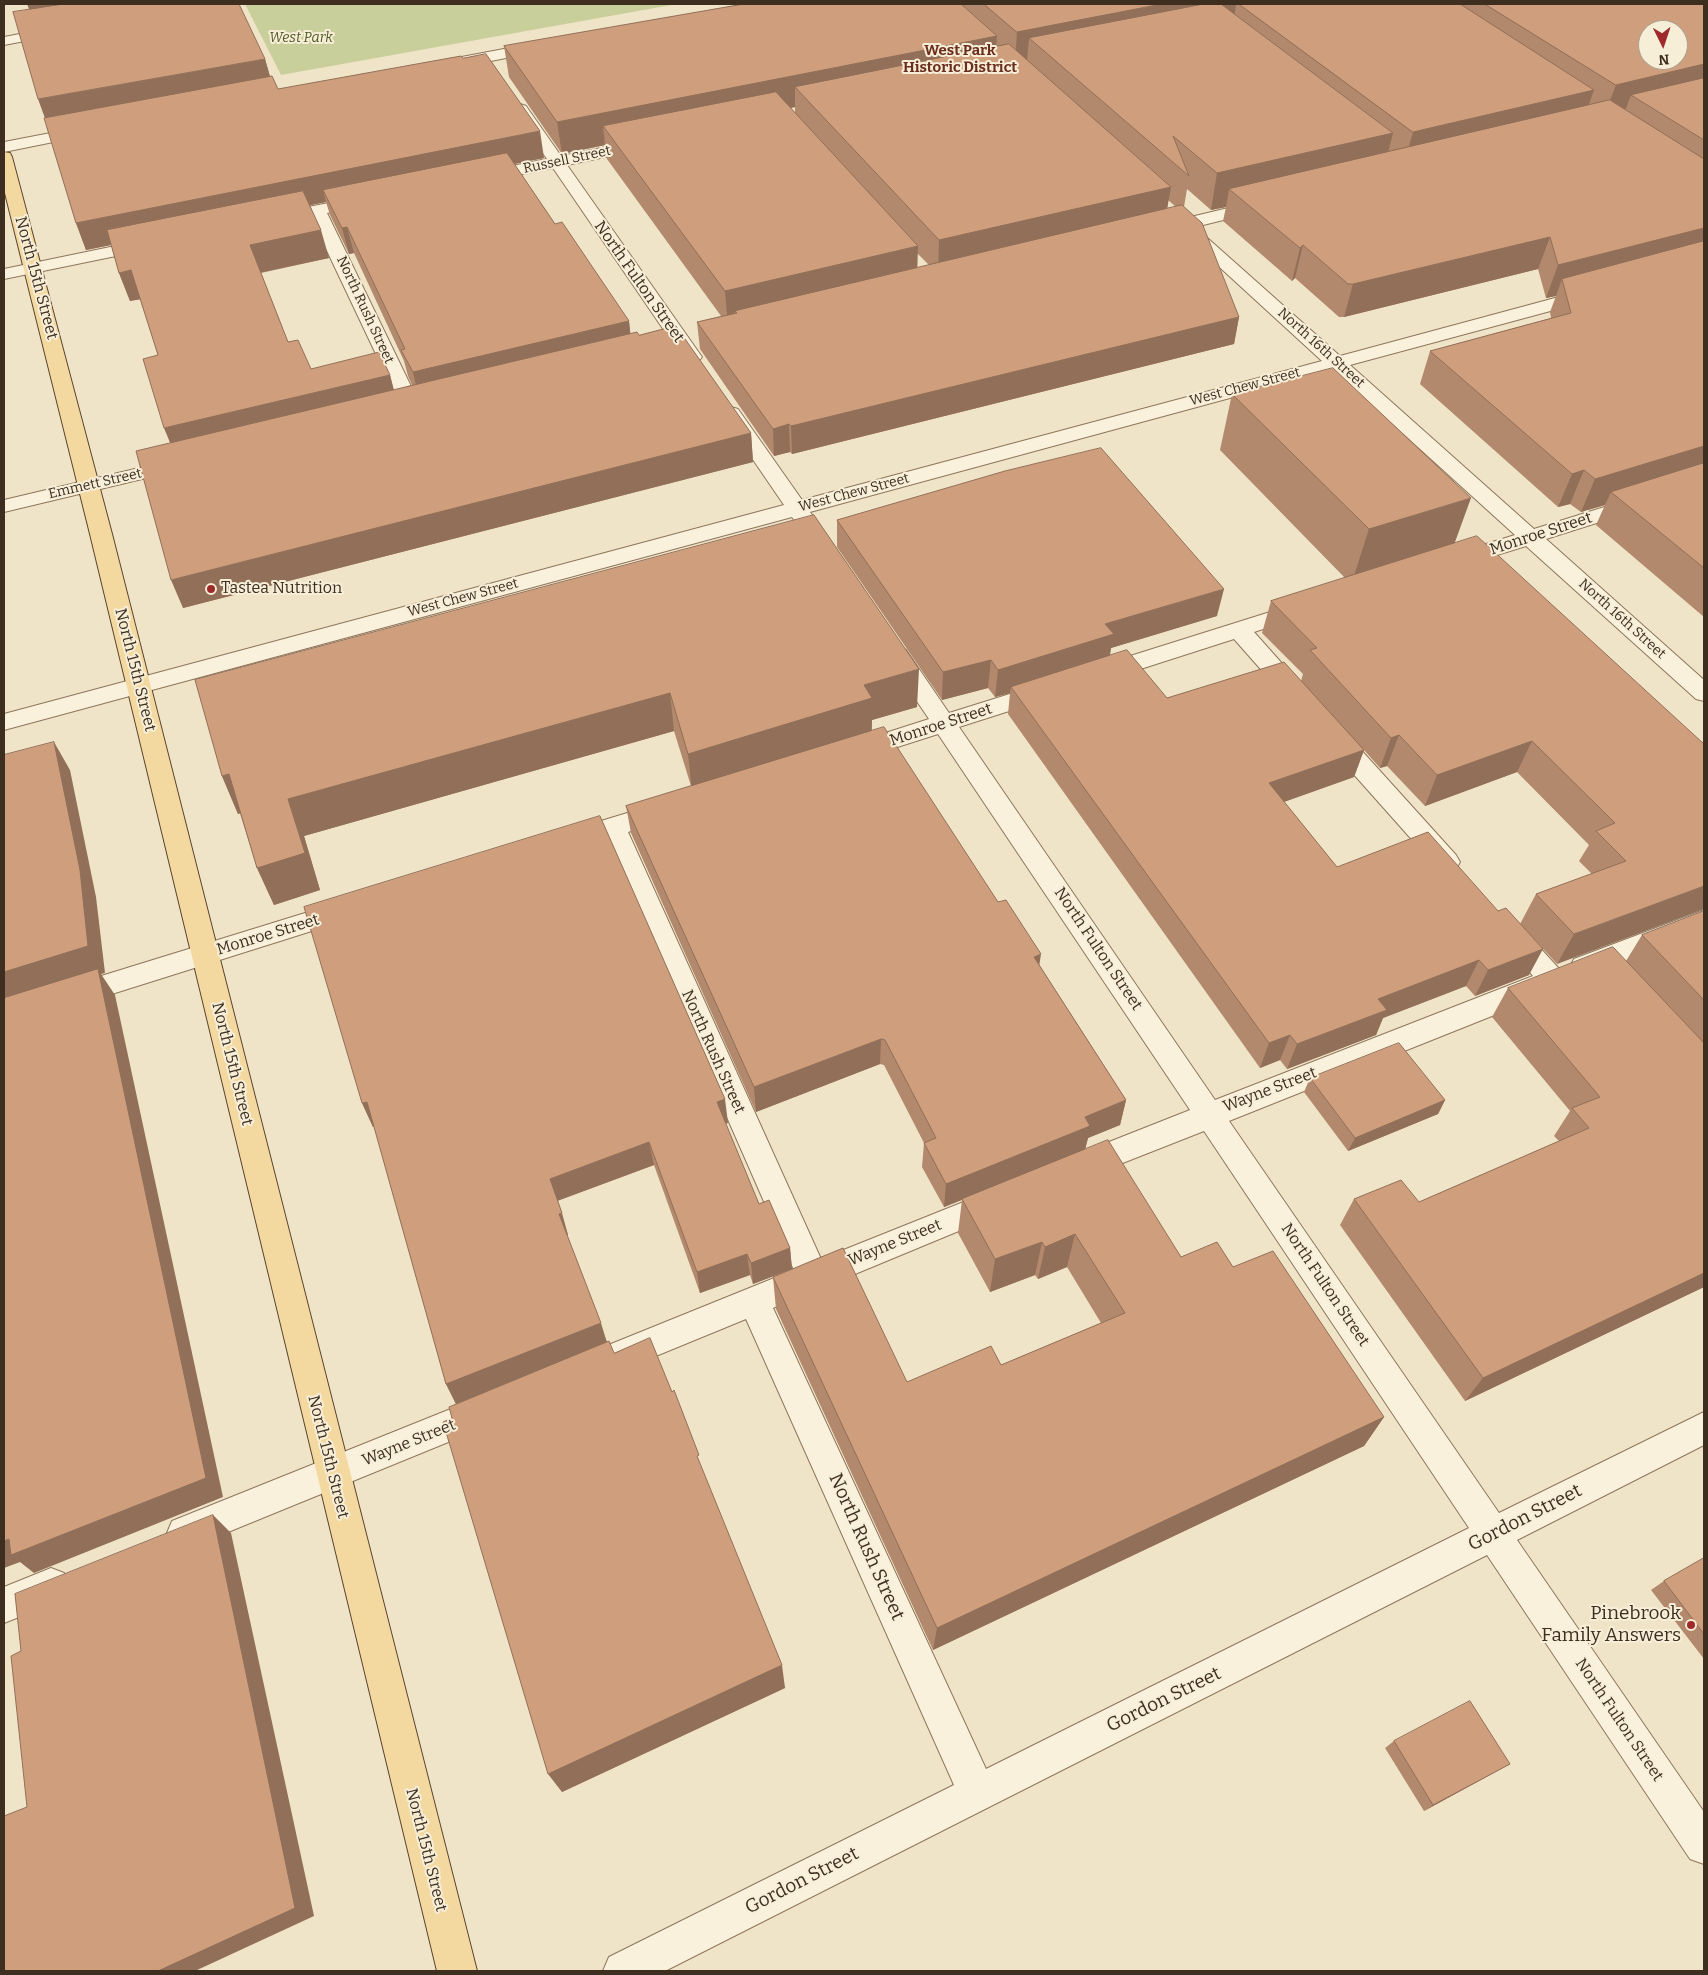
<!DOCTYPE html>
<html>
<head>
<meta charset="utf-8">
<style>
	body { margin:0 }
	#map { position:relative; width:1708px; height:1975px; overflow:hidden; background:#f0e4c8; font-family:Bitter,serif }
	canvas { display:block }
	.frame { position:absolute; inset:0; border:5px solid #3d2e20; pointer-events:none }
	.north { position:absolute; left:1638px; top:20px; width:50px; height:50px; box-sizing:border-box; background:#f7eed8; border:1px solid #ada18e; border-radius:50%; rotate:176deg; font-size:14px; font-weight:700; line-height:20px; text-align:center; color:#3d2e20 }
	.north::after { content:''; display:block; margin:auto; width:18px; height:22px; background:#9e2a2b; clip-path:polygon(50% 0,100% 100%,50% 72%,0 100%) }
</style>
</head>
<body>
<div id="map">
<canvas width="1708" height="1975"></canvas>
<div class="frame"></div>
<div class="north">N</div>
</div>
<script>
const c = document.querySelector('canvas').getContext('2d');
c.lineJoin = 'round';
function fill(path, color) { c.fillStyle = color; c.fill(path, 'evenodd'); }
function stroke(path, color, width, dash) { c.strokeStyle = color; c.lineWidth = width; c.lineCap = dash ? 'butt' : 'round'; c.setLineDash(dash || []); c.stroke(path); }
function write(font, color, halo, rows, align = 'center') {
  c.font = font + ' Bitter,serif'; c.lineWidth = 4; c.setLineDash([]); c.textBaseline = 'middle'; c.strokeStyle = halo; c.fillStyle = color; for (const [text, x, y, turn = 0] of rows) {
    c.save(); c.translate(x, y); c.rotate((+turn || 0) * Math.PI / 180); c.textAlign = isNaN(turn) ? turn : align; if (halo) c.strokeText(text, 0, 0); c.fillText(text, 0, 0); c.restore();
  }
}
const green = new Path2D(`
	M245 4H677L281 75Z`);
const minor = new Path2D(`
	M56 27 61 28 63 31 61 34 4 45V37Z
	M541 42 546 44 549 47 546 50 451 69 443 64 451 59Z
	M520 104 526 106 561 156 642 140 648 142 650 145 648 148 567 165 702 357 699 361H685L553 168 483 182 477 181 475 177 477 173 547 159 512 109Z
	M87 126 93 128 95 131 93 134 4 152V142Z
	M365 196 371 197 374 201 371 205 327 213 422 409 419 413H405L402 409 311 217 277 223 271 222 268 218 271 214 277 213Z
	M1262 200 1268 201 1271 205 1268 209 1195 227 1340 356 1581 291H1595L1597 295 1595 299 1350 365 1534 529 1704 476V489L1546 539 1704 680V701L1696 699 1526 546 1455 568 1447 566 1444 561 1447 556 1515 535 1333 370 810 512 835 548 832 553 824 555 816 553 792 517 4 730V714L784 505 721 413 724 409 731 407 738 409 802 500 1322 361 1179 230 1163 234 1157 233 1154 229 1157 225Z
	M149 239 155 240 158 244 155 248 4 279V269Z
	M177 459 184 461 187 465 184 469 4 512V500Z
	M1302 602 1310 604 1313 609 1310 614 1254 632 1303 687 1307 693 1303 699 1295 701 1287 699 1234 639 1100 682 1092 680 1088 674 1092 668Z
	M898 648 906 650 949 713 1045 683 1053 685 1057 691 1053 697 959 727 1215 1100 1533 976 1498 933 1502 926 1511 923 1520 926 1562 972 1566 980 1562 988 1549 990 1547 994 1229 1121 1499 1513 1704 1412V1445L1517 1540 1704 1812V1864L1690 1859 1487 1555 665 1971H603L609 1957 954 1785 746 1319 617 1372 606 1368 601 1357 606 1346 794 1270 605 839 571 849 562 847 558 840 562 833 663 802 672 804 676 811 672 818 628 832 821 1259 996 1189 1007 1193 1011 1202 1007 1211 773 1308 986 1769 1469 1528 1204 1131 1082 1179 1071 1175 1067 1166 1071 1157 1190 1110 938 734 857 760 848 757 845 751 848 745 929 719 886 656 890 650Z
	M1334 727 1343 730 1456 855 1460 862 1456 869 1447 872 1438 869 1325 742 1322 736 1325 730Z
	M344 901 353 904 357 911 353 918 4 1028V1006Z
	M1704 910V931L1584 978 1574 975 1570 967 1574 959Z
	M478 1398 490 1403 495 1414 490 1425 184 1550 172 1545 167 1533 172 1521Z
	M51 1568 64 1573 69 1586 64 1599 4 1623V1587Z`);
const major = new Path2D(`
	M4 152 10 153 12 157 112 534 477 1971H437L90 534 4 189Z`);
const wall = new Path2D(`
	M744 4H1704V617L1596 525 1605 505 1581 512 1570 504 1558 507 1420 384 1430 351 1551 318 1550 312 1556 296 1546 298 1538 269 1344 317H1339L1295 278 1292 281 1223 221 1226 207 1211 210 1187 189 1184 207 1239 317 1234 344 792 454 790 452 774 456 700 349 697 322 721 316 607 159 605 145 562 154 509 77 504 46ZM795 107V113L791 108ZM1168 200 1176 207 1167 209ZM917 253 929 265 917 268Z
	M265 59 270 77 278 89 544 158 514 164 555 224 629 321 630 334 639 335 751 433 753 462 183 608 170 443 158 355 140 299 130 301 119 273 111 245 86 250 76 223 45 118ZM326 202 330 215 349 254 354 253 404 361 408 376 412 385 394 390 390 375 311 369 288 342 261 273 329 258 310 205Z
	M1232 394 1454 544 1704 744 1557 964 1520 924 1529 975 1475 996 1466 986 1383 1018 1376 1035 1287 1069 1280 1060 1260 1068 1008 714 1010 693 995 697 988 688 942 700 837 547V520L1217 616 1111 648 1110 655 1167 698 1301 681 1303 674 1262 633 1271 601 1345 578 1220 450ZM1364 750 1380 768 1387 766 1425 806 1517 772 1589 845 1579 861 1592 874 1536 894 1520 924 1498 911 1337 867 1284 802 1354 777Z
	M814 515 917 707 872 720V731L1040 966 1126 1100 1120 1125 1088 1138 1085 1149 1181 1257 1233 1267 1384 1417 1364 1446 933 1650 776 1309 773 1277 907 1382 1001 1365 1101 1323 1067 1267 1038 1279 1035 1275 990 1292 958 1233 962 1200 944 1207 922 1167 924 1143 884 1065 880 1064 756 1112 631 833 626 806 691 786 674 731 304 836 320 890 274 905 257 868 240 813 238 814 222 776Z
	M1704 911V1287L1465 1401 1340 1225 1354 1199 1419 1202 1559 1141 1554 1136 1570 1111 1492 1017 1508 988 1626 961 1642 935Z
	M1310 1078 1445 1100 1438 1114 1348 1151 1304 1092Z
	M362 1103 728 1123H725L759 1204 790 1248 792 1269 753 1284 750 1275 700 1293 654 1165 557 1201 568 1235H567L607 1342 614 1353 701 1466 785 1688 562 1792 452 1418 456 1404 446 1384 374 1126 373 1127Z
	M1704 1558V1659L1651 1590 1664 1581Z
	M1394 1741 1510 1764 1499 1770 1424 1811 1385 1748Z`);
const shadedWall = new Path2D(`
	M27 4H185L37 29Z
	M1162 4H1236L1234 19 1029 38 1027 60 1015 63 1017 32Z
	M997 36 995 67 795 87V107L616 143 603 126 605 145 562 154 557 122Z
	M265 59 274 90 50 132 38 99Z
	M1704 64V90L1631 95 1625 111 1604 116 1616 85Z
	M1594 90 1583 121 1404 164 1413 132Z
	M540 131 544 158 329 201 323 190 326 202 86 250 76 223Z
	M1393 133 1384 169 1229 189 1226 207 1211 210 1217 173Z
	M1171 187 1165 221 938 275 939 240Z
	M347 227 354 253 349 254 342 228Z
	M1704 228V257L1562 279 1556 296 1546 298 1558 265Z
	M321 230 329 258 258 273 250 245Z
	M1550 237 1538 269 1344 317 1353 284Z
	M1303 245 1295 278 1292 281 1300 248Z
	M918 246 917 280 737 313 735 311 736 324 728 325 725 291Z
	M131 270 142 299 130 301 119 273Z
	M1239 317 1234 344 792 454 791 426Z
	M629 321 632 348 419 399 413 372Z
	M390 375 397 404 176 457 164 428Z
	M789 424 790 452 774 456 773 429Z
	M751 433 753 462 183 608 171 580Z
	M1704 446V475L1611 492 1605 505 1581 512 1595 479Z
	M1584 470 1570 504 1558 507 1572 474Z
	M1471 498 1451 553 1351 585 1369 529Z
	M1224 589 1217 616 1111 648 1109 661 1011 687 1010 693 995 697 998 670 1105 624Z
	M991 660 988 688 942 700 943 672Z
	M919 669 917 707 872 720 871 736 692 791 688 754 864 685Z
	M670 693 674 731 304 836 320 890 274 905 257 868 288 799Z
	M1399 735 1387 766 1380 768 1391 738Z
	M1532 741 1517 772 1425 806 1437 775Z
	M54 742 70 770 96 897 105 973 101 974 115 995 223 1497 34 1573 20 1562 4 1568V972Z
	M1364 750 1354 777 1261 810 1269 783Z
	M229 774 245 812 238 814 222 776Z
	M1704 886V909L1557 964 1574 934Z
	M1543 949 1529 975 1475 996 1488 970Z
	M1041 954 1037 980 1034 957Z
	M1479 960 1466 986 1383 1018 1376 1035 1287 1069 1297 1044 1378 999Z
	M1290 1035 1280 1060 1260 1068 1269 1043Z
	M881 1039 880 1064 756 1112 754 1087Z
	M725 1099 728 1123 720 1126 717 1102Z
	M1126 1100 1120 1125 1088 1138 1085 1150 944 1207 946 1184 1085 1117Z
	M1445 1100 1438 1114 1348 1151 1355 1138Z
	M367 1102 378 1125 373 1127 362 1103Z
	M649 1142 654 1165 557 1201 550 1179Z
	M562 1213 568 1235H566L559 1214Z
	M1075 1234 1067 1267 1038 1279 1045 1247Z
	M1042 1242 1035 1275 990 1292 995 1259Z
	M790 1248 792 1269 753 1284 751 1263Z
	M747 1254 750 1275 700 1293 697 1272Z
	M1704 1273V1287L1465 1401 1483 1378Z
	M601 1323 607 1343 456 1404 446 1384Z
	M1384 1417 1364 1446 933 1650 937 1628Z
	M213 1515 231 1533 314 1916 195 1971H158Z
	M782 1665 785 1688 562 1792 548 1774Z
	M1510 1764 1499 1770 1424 1811 1433 1805Z`);
const building = new Path2D(`
	M64 4H239L265 59 38 99 13 12Z
	M744 4H961L997 36 557 122 504 46Z
	M984 4H1162L1017 32Z
	M1204 4H1221L1393 133 1217 173 1173 136 1189 176 1029 38Z
	M1239 4H1460L1594 90 1413 132Z
	M1485 4H1701L1704 5V64L1616 85ZM1648 30H1678V60H1648Z
	M1009 44 1171 187 939 240 795 87Z
	M486 54 540 131 76 223 44 118 272 76 278 89 461 56 463 58Z
	M1704 78V140L1631 95Z
	M776 92 918 246 725 291 603 126Z
	M1610 100 1704 159V228L1558 265 1550 237 1353 284H1348L1303 245 1300 248 1229 189Z
	M507 153 555 224 562 222 629 321 413 372 401 350 405 349 347 227 342 228 323 190Z
	M303 191 321 230 250 245 288 342 298 340 311 369 379 352 390 375 164 428 143 359 158 355 131 270 119 273 107 230Z
	M1182 205 1202 223 1239 317 791 426 789 424 773 429 697 322 737 313 735 311Z
	M1704 241V446L1595 479 1584 470 1572 474 1430 351 1571 313 1562 279Z
	M676 326 751 433 171 580 136 451 637 332 639 335Z
	M1333 368 1471 498 1369 529 1232 394Z
	M1101 448 1224 589 1105 624 1114 634 998 670 991 660 943 672 837 520 1005 471Z
	M1704 463V568L1611 492Z
	M814 515 919 669 864 685 872 698 688 754 670 693 288 799 305 853 257 868 229 774 222 776 195 680Z
	M1477 536 1704 744V886L1574 934 1536 894 1626 861 1596 831 1615 823 1532 741 1437 775 1399 735 1391 738 1310 650 1317 648 1271 601Z
	M1127 650 1167 698 1284 662 1364 750 1269 783 1337 867 1428 832 1498 911 1506 908 1543 949 1488 970 1479 960 1378 999 1387 1010 1297 1044 1290 1035 1269 1043 1011 687Z
	M884 727 998 902 1006 900 1041 954 1034 957 1126 1100 1085 1117 1090 1126 946 1184 924 1143 936 1138 885 1040 881 1039 754 1087 626 806Z
	M54 742 80 870 88 946 4 972V755Z
	M600 816 725 1099 717 1102 759 1204 769 1200 790 1248 751 1263 747 1254 697 1272 649 1142 550 1179 562 1213 559 1214 601 1323 446 1384 367 1102 362 1103 304 907Z
	M1704 911V1000L1642 935Z
	M1613 947 1704 1043V1273L1483 1378 1354 1199 1401 1180 1419 1202 1589 1128 1572 1108 1600 1097 1508 988Z
	M98 969 206 1478 11 1555 9 1539 4 1541V998Z
	M1399 1043 1445 1100 1355 1138 1310 1078Z
	M1108 1140 1181 1257 1217 1242 1233 1267 1273 1251 1384 1417 937 1628 773 1277 843 1248 907 1382 991 1346 1001 1365 1125 1313 1075 1234 1045 1247 1042 1242 995 1259 962 1199Z
	M650 1338 672 1392 674 1390 699 1455 697 1456 782 1665 548 1774 443 1422 452 1418 449 1407 609 1341 614 1353Z
	M213 1515 295 1908 158 1971H4V1816L27 1807 11 1656 21 1651 15 1594Z
	M1704 1558V1634L1664 1581Z
	M1470 1701 1510 1764 1433 1805 1394 1741Z`);
const markers = [
	[211,589,5,"#9e2a2b"],
	[1691,1625,5,"#9e2a2b"]
];
const farParknames = [
	["West Park",301,38]
];
const farStreetnames = [
	["Russell Street",567,160,-12],
	["North Rush Street",365,310,65],
	["North 16th Street",1321,348,42],
	["West Chew Street",1245,387,-15],
	["Emmett Street",95,484,-13],
	["West Chew Street",854,493,-15],
	["West Chew Street",463,598,-15],
	["North 16th Street",1622,619,42]
];
const farNeighbourhoodnames = [
	["West Park",960,51],
	["Historic District",960,68]
];
const streetNames = [
	["North 15th Street",36,278,75],
	["North Fulton Street",639,282,55],
	["Monroe Street",1541,534,-18],
	["North 15th Street",135,670,76],
	["Monroe Street",941,725,-18],
	["Monroe Street",268,935,-17],
	["North Fulton Street",1098,949,56],
	["North Rush Street",713,1052,66],
	["North 15th Street",232,1064,76],
	["Wayne Street",1270,1090,-21],
	["Wayne Street",895,1243,-22],
	["North Fulton Street",1325,1285,56],
	["Wayne Street",409,1443,-22],
	["North 15th Street",328,1457,76],
	["North Fulton Street",1619,1720,56],
	["North 15th Street",426,1850,76]
];
const poiNames = [
	["Tastea Nutrition",221,589]
];
const nearStreetnames = [
	["Gordon Street",1525,1518,-27],
	["North Rush Street",866,1547,66],
	["Gordon Street",1164,1700,-26],
	["Gordon Street",802,1881,-27]
];
const nearPoinames = [
	["Pinebrook",1681,1614],
	["Family Answers",1681,1636]
];
fill(green, '#c9cf9b');
stroke(minor, '#8d765c', 2);
stroke(major, '#5b4430', 2);
fill(minor, '#faf1dc');
fill(major, '#f3d9a0');
fill(wall, '#b2896c');
fill(shadedWall, '#916f58');
fill(building, '#cf9f7d');
stroke(building, '#916f58', 1);
for (const [x, y, r, color] of markers) { const dot = new Path2D(); dot.arc(x, y, r, 0, 2 * Math.PI); c.fillStyle = color; c.fill(dot); stroke(dot, '#f7eed8', 2); }
write('italic 14px', '#4d5a26', '#f7eed8', farParknames);
write('14px', '#3d2e20', '#f7eed8', farStreetnames);
write('bold 15px', '#6b2e1e', '#f7eed8', farNeighbourhoodnames);
write('16px', '#3d2e20', '#f7eed8', streetNames);
write('16px', '#3d2e20', '#f7eed8', poiNames, 'left');
write('19px', '#3d2e20', '#f7eed8', nearStreetnames);
write('19px', '#3d2e20', '#f7eed8', nearPoinames, 'right');
</script>
</body>
</html>
